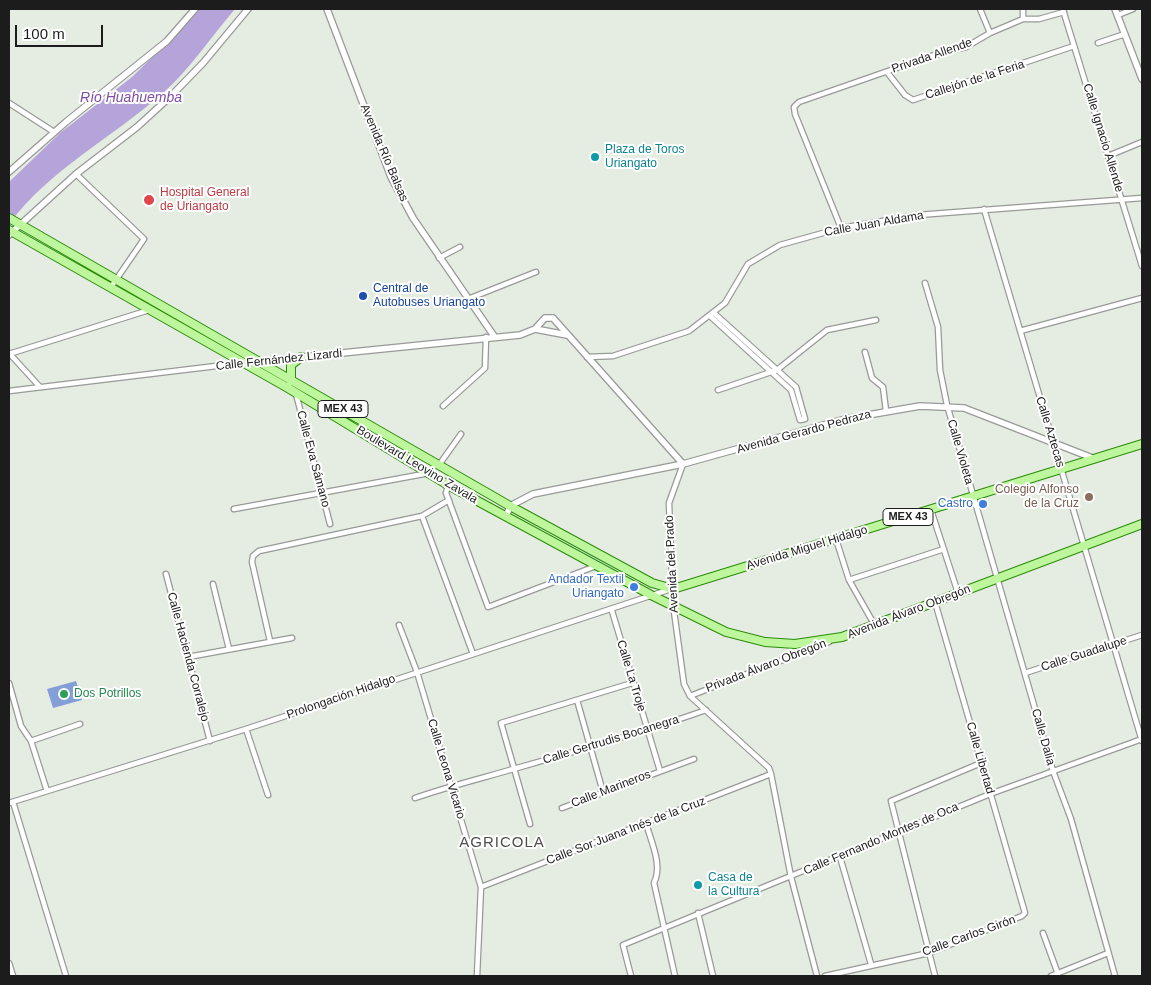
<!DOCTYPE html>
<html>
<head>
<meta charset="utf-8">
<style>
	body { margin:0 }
	#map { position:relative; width:1151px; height:985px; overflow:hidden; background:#e5ede2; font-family:Arial,sans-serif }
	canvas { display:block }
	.frame { position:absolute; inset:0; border:10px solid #1c1c1c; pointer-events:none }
	.scale { position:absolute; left:15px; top:25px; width:88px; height:22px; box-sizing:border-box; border:2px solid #1c1c1c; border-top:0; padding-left:6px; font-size:15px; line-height:18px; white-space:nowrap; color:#1c1c1c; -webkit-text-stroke:4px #fff; paint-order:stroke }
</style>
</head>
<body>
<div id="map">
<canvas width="1151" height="985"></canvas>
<div class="frame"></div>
<div class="scale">100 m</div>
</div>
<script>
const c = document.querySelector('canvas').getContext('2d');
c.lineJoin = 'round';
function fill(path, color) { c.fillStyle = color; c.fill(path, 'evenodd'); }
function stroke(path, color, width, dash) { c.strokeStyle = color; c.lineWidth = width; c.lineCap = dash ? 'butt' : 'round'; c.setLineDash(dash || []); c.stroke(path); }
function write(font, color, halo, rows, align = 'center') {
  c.font = font + ' Arial,sans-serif'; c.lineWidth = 4; c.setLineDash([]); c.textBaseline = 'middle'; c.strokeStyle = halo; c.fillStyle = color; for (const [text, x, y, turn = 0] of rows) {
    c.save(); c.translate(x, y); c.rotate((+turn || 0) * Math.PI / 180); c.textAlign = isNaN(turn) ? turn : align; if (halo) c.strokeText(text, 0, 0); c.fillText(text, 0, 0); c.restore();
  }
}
const park = new Path2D(`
	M9 224 599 557 650 586 599 561 9 227Z`);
const pitch = new Path2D(`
	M76 681 82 700 53 708 47 689Z`);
const water = new Path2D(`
	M198 9H235C211 37 190 69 163 93 112 138 50 169 9 224V182L60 133 132 77 168 42Z`);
const minor = new Path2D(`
	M980 9 990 33
	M1023 9V19
	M1063 10 1142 266
	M1118 15 1133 9
	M1098 43 1125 34
	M887 72 905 95 913 100 1074 46
	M9 103 54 132
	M1108 156 1142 142
	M76 174 144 239 111 287
	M984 209 1142 741
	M841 228 795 114 794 107 799 102 934 55 966 47 990 33 1023 19H1039L1064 12
	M439 258 460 247
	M925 283 938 327 940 370 947 405 1053 771 1071 819 1115 976
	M468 299 536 272
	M710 316 791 390 800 420 805 419 796 387 714 313
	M1020 331 1142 298
	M865 352 872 378 883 387 886 411
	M9 353 40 387
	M9 354 149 310
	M587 357 613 356 689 331 725 303 748 264 780 245 841 228 918 215 1142 198
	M718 390 777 370 827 330 876 320
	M9 391 241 363
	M296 394 330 524
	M443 406 485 368 486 337
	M683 464 669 503 673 604 684 684 690 696 769 768 771 774 791 877 817 976
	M439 465 461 434
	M448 485 446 493 488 607 596 566
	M234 509 429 473
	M931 510 958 593
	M422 516 473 654
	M836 539 849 580 874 624
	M166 574 210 741
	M849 580 944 549
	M213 584 229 649
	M612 611 660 771
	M399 625 417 672 481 887 477 976
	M270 641 252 562 253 556 259 551 422 516 449 500
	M188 657 292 638
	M1025 673 1142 635
	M9 683 21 726 31 741 47 791
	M690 696 829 642
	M577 700 603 792
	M246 729 268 795
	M31 741 80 724
	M415 798C449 786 483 778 517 768 581 750 644 732 706 710
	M13 802 66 976
	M9 803 246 729 671 589
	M562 808 694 759
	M646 823C651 842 663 865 654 883L675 976
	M530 824 501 723 632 683
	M840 857 871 964
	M481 887 771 774
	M698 913 713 976
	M1043 933 1058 974
	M9 963 13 976
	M631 976 623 945 990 794 1142 739
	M825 976 929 953 1022 916 1025 913 935 602
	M935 976 891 801 981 763
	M1051 976 1108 953`);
const tertiary = new Path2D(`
	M327 9 391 177 413 218 494 336
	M1115 9 1142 79
	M9 172 66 122 167 41 195 9
	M9 235 76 174 137 127 171 96 203 63 248 9
	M535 329 567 335
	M243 363 520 335 535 329 545 318H553L683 464
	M506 517 510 506 533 494 683 464 845 419 920 406 964 408 1095 459`);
const primary = new Path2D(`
	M9 218 510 506 652 583 673 589 1142 444
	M9 230 288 388 448 485 651 595 726 632 765 642 795 644 842 637 1142 524
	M291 381V365L301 357`);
const markers = [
	[595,157,5,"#0f9aa8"],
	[149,200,6,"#e0444e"],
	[363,296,5,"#1a4fb4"],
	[1089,497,5,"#8d6e63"],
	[983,504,5,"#3f7fe0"],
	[634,587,5,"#3f7fe0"],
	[64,694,5,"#2e9e5b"],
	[698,885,5,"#0f9aa8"]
];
const shields = [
	[343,409,50],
	[908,517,50]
];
const shieldNames = [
	["MEX 43",343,409],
	["MEX 43",908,517]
];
const streetNames = [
	["Privada Allende",932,56,-19],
	["Callejón de la Feria",975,80,-18],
	["Calle Ignacio Allende",1103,138,73],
	["Avenida Río Balsas",384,153,67],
	["Calle Juan Aldama",874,224,-10],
	["Calle Fernández Lizardi",279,360,-6],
	["Avenida Gerardo Pedraza",804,432,-15],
	["Calle Aztecas",1050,432,73],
	["Calle Violeta",960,452,74],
	["Calle Eva Sámano",313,459,75],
	["Boulevard Leovino Zavala",417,465,31],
	["Avenida Miguel Hidalgo",807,548,-17],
	["Avenida del Prado",672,564,-93],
	["Avenida Álvaro Obregón",909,612,-21],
	["Calle Guadalupe",1084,654,-18],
	["Calle Hacienda Corralejo",188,657,75],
	["Privada Álvaro Obregón",766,666,-21],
	["Calle La Troje",631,676,73],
	["Prolongación Hidalgo",341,697,-19],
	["Calle Dalia",1043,737,74],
	["Calle Gertrudis Bocanegra",611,740,-17],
	["Calle Libertad",980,758,74],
	["Calle Leona Vicario",446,769,73],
	["Calle Marineros",611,789,-21],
	["Calle Sor Juana Inés de la Cruz",626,831,-21],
	["Calle Fernando Montes de Oca",881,839,-23],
	["Calle Carlos Girón",969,936,-20]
];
const cultureNames = [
	["Plaza de Toros",605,150],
	["Uriangato",605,164],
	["Casa de",708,878],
	["la Cultura",708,892]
];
const healthNames = [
	["Hospital General",160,193],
	["de Uriangato",160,207]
];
const transitNames = [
	["Central de",373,289],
	["Autobuses Uriangato",373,303]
];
const educationNames = [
	["Colegio Alfonso",1079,490],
	["de la Cruz",1079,504]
];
const shopNames = [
	["Castro",973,504],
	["Andador Textil",624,580],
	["Uriangato",624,594]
];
const leisureNames = [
	["Dos Potrillos",74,694]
];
const waterNames = [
	["Río Huahuemba",131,98]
];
const quarterNames = [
	["AGRICOLA",502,843]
];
fill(park, '#c0eef6');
fill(pitch, '#849ed8');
fill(water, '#b4a4d9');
stroke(minor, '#999', 7);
stroke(tertiary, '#999', 8);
stroke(primary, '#2a8c08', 10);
stroke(minor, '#fff', 4.5);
stroke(tertiary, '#fff', 5.5);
stroke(primary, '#bef69e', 8);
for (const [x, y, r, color] of markers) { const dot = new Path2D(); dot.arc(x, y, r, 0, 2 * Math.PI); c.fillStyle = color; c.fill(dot); stroke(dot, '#fff', 2); }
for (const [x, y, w] of shields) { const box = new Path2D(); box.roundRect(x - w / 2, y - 8.5, w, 17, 4); c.fillStyle = '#fff'; c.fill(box); stroke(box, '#1c1c1c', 1); }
write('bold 11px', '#1c1c1c', null, shieldNames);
write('12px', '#1c1c1c', '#fff', streetNames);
write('12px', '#0d838f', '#fff', cultureNames, 'left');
write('12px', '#be3a42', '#fff', healthNames, 'left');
write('12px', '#164399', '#fff', transitNames, 'left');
write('12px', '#785e54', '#fff', educationNames, 'right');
write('12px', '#366cbe', '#fff', shopNames, 'right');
write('12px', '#27864d', '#fff', leisureNames, 'left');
write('italic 14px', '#804ea6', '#fff', waterNames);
c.letterSpacing = '1px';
write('15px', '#4f4f4f', '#fff', quarterNames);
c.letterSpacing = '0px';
</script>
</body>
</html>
